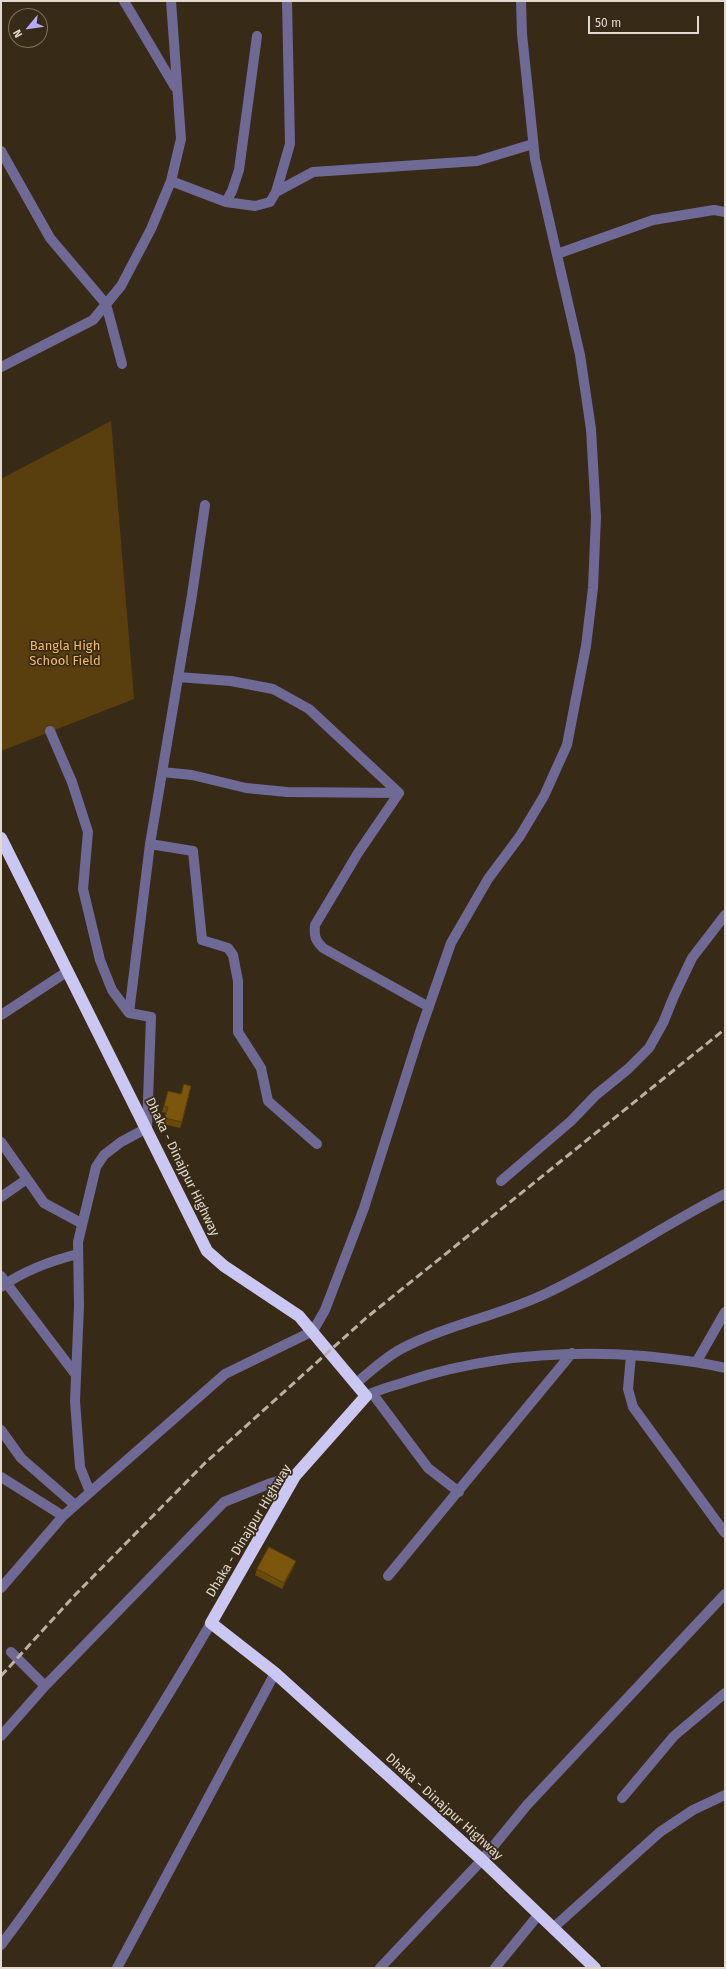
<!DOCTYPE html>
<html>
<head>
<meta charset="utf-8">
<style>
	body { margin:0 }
	#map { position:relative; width:726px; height:1969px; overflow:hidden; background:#372b17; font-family:"Fira Sans",sans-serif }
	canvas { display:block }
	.frame { position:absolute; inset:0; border:2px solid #e2dace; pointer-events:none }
	.north { position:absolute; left:8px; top:8px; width:40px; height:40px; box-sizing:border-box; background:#372b17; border:1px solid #7b7160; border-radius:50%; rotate:241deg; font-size:11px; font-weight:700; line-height:16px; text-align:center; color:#e2dace }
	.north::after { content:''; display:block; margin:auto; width:14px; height:18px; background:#b5acf8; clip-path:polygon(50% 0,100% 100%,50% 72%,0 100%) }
	.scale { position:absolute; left:588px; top:16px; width:111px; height:18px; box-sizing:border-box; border:2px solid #e2dace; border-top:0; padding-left:5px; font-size:12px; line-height:14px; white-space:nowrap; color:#e2dace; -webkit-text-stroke:3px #372b17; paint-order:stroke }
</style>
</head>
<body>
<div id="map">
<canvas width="726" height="1969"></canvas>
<div class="frame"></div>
<div class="north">N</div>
<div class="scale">50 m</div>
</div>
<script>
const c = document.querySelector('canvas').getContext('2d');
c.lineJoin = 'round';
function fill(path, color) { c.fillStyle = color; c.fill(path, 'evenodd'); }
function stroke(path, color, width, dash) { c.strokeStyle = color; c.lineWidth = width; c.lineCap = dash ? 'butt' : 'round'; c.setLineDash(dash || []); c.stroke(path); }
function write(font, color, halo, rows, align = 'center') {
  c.font = font + ' "Fira Sans",sans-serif'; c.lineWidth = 3.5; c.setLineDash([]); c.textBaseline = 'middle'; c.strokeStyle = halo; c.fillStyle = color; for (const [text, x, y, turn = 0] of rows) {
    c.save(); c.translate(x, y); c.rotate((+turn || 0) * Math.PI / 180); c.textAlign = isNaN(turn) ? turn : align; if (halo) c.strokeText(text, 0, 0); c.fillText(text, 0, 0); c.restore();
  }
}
const green = new Path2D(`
	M111 421 134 699 1 751V479Z`);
const minor = new Path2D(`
	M124 1 175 87
	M287 1 290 144 276 192 313 172 477 161 533 144
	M1 151 50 238 106 304 122 364
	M171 181 226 202 232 191 239 170 257 36
	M226 202 255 206 270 202 276 192
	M557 254 653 220 714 210 725 212
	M1 367 93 320 121 286 151 229 171 181 181 139 171 1
	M178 677 231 681 273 689 309 709 399 793 358 853 315 925C314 936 315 940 323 948L429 1007
	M50 731 72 782 88 832 83 889 100 960 112 990 129 1013
	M162 772 192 775 246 788 287 792 399 793
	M150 844 193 851 202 940 228 948 233 955 238 981V1032L261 1068 268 1101 317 1144
	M1 1015 68 971
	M1 1142 44 1203 81 1223
	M501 1181 571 1121 596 1095 628 1069 649 1048 663 1023 674 996 692 958 725 915
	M1 1197 27 1179
	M1 1276 76 1375
	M1 1287C25 1270 50 1261 78 1254
	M631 1355 628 1389 633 1407 725 1533
	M697 1361 725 1312
	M355 1384C369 1373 384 1358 401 1349 446 1325 498 1316 545 1294 607 1265 664 1225 725 1194
	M372 1393 428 1468 459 1492
	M366 1396C379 1389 394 1386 408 1381 485 1356 565 1350 644 1356 672 1359 698 1361 725 1368
	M1 1430 21 1458 75 1505
	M1 1477 63 1516
	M90 1492 80 1467 75 1401 79 1306 78 1242 96 1167 104 1155 121 1142 147 1128 151 1017 129 1013 150 844 192 595 205 505
	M388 1576 572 1353
	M1 1588 63 1516 225 1374 313 1331 325 1310 364 1208 420 1032 451 943 488 879 520 836 544 796 567 745 586 646 593 588 596 517 591 429 580 355 535 159 522 34 521 1
	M11 1652 45 1686
	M1 1736 45 1686 224 1502 271 1483 295 1476
	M622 1798 674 1736 725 1693
	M553 1928 660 1832 693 1810 725 1795
	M1 1945C78 1843 146 1734 211 1623
	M117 1968 275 1673
	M380 1968 482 1860 527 1805 725 1594
	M495 1968 539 1914`);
const highway = new Path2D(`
	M1 838 207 1251 224 1266 299 1316 366 1396 295 1476 211 1623 275 1673 482 1860 595 1968`);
const rail = new Path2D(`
	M1 1676 75 1595 205 1463 366 1318 725 1029`);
const wall = new Path2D(`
	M184 1084 182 1122 180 1128 163 1124 166 1113 162 1112 168 1091 181 1094Z
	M294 1567 282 1589 255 1575 257 1569Z`);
const shadedWall = new Path2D(`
	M296 1561 294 1567 282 1589 284 1583Z`);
const building = new Path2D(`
	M184 1084 191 1086 182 1122 165 1118 168 1107 164 1106 168 1091 181 1094Z
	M269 1547 296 1561 284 1583 257 1569Z`);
const parkNames = [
	["Bangla High",65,646],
	["School Field",65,661]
];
const streetNames = [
	["Dhaka - Dinajpur Highway",182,1167,64],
	["Dhaka - Dinajpur Highway",249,1531,-59],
	["Dhaka - Dinajpur Highway",444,1807,42]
];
fill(green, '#5a3f0e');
stroke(minor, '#6f6996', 10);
stroke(highway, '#cbc7f3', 12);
stroke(rail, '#bab1a3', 3, [8, 4]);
fill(wall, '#6a4a0a');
fill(shadedWall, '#563c08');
fill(building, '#7b560c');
stroke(building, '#563c08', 1);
write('13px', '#f3bb61', '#372b17', parkNames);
write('13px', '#e2dace', '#372b17', streetNames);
</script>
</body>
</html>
